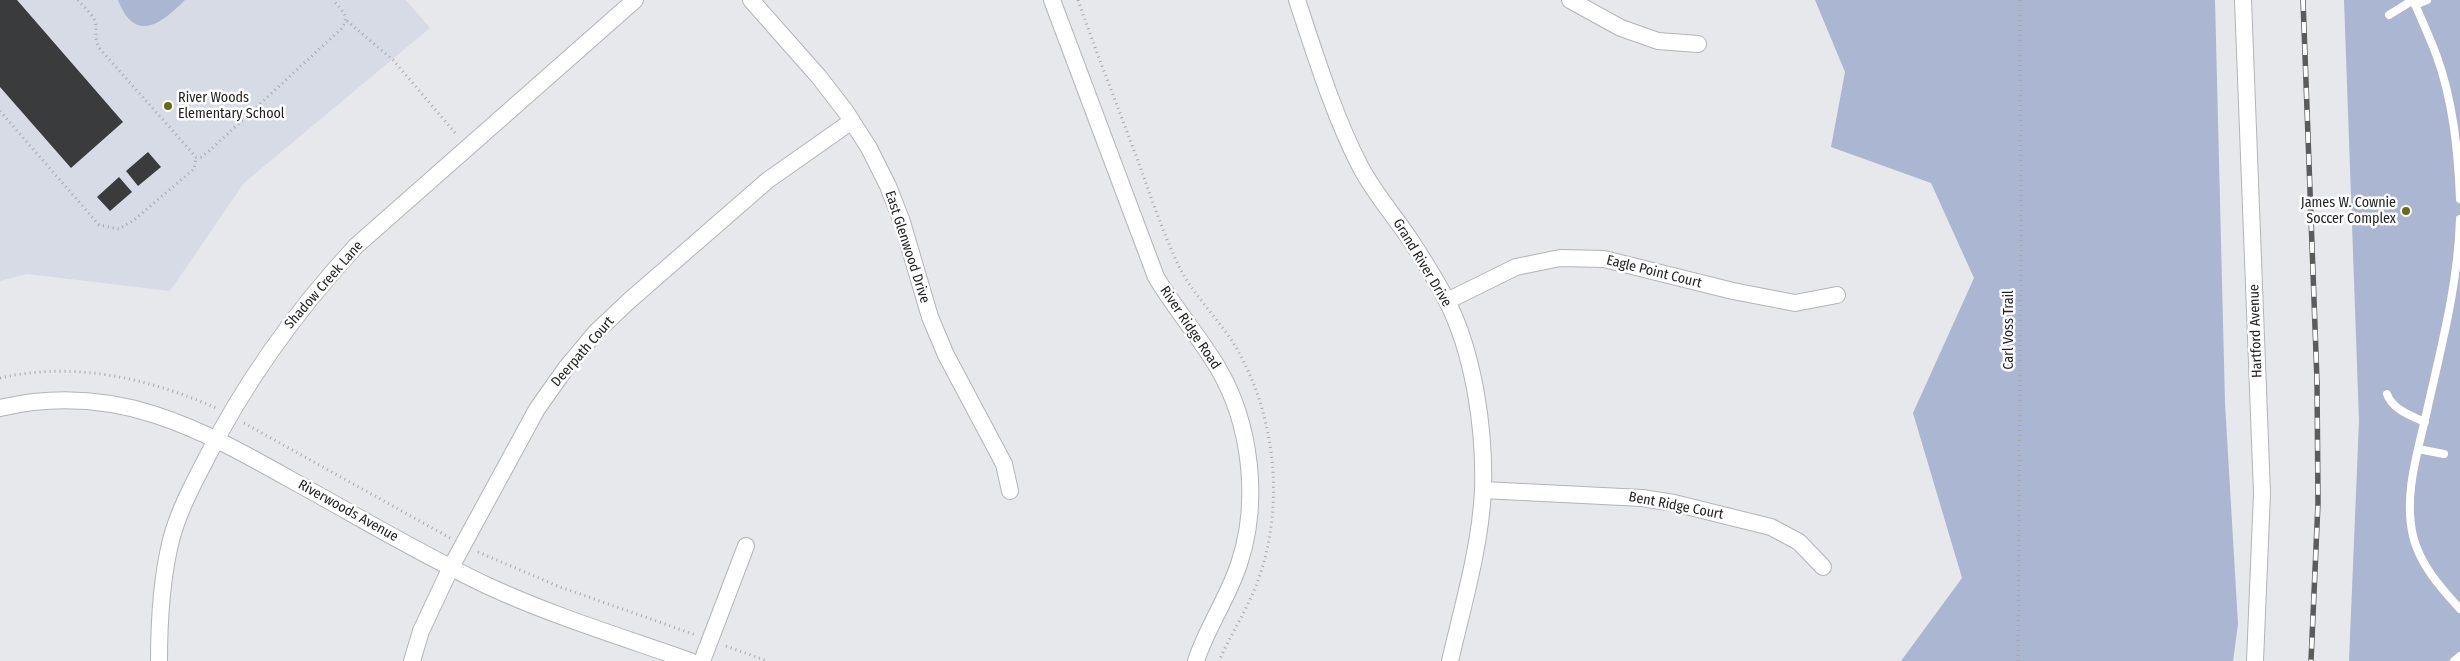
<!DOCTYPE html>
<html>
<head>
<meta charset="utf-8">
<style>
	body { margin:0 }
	canvas { display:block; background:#e6e8eb }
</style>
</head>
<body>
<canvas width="2460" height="661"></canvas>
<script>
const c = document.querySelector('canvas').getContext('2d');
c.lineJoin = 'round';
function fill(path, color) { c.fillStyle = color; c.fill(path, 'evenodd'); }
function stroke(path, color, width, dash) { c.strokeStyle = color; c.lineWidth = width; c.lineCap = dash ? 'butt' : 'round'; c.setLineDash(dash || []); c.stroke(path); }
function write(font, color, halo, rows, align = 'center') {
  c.font = font + ' "Fira Sans Condensed",sans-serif'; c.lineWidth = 5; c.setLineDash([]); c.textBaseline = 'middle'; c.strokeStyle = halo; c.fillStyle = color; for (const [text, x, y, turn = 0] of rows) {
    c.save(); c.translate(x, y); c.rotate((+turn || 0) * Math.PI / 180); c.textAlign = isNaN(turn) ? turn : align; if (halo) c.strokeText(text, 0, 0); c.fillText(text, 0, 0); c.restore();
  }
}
const built = new Path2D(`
	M0 0H406L430 28 244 183 170 291 27 274 0 281Z`);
const green = new Path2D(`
	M118 0H185C161 24 135 44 118 0Z
	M1815 0H2215L2225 403 2238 624 2233 661H1901L1962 578 1913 413 1974 278 1931 183 1831 147 1845 72Z
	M2344 0H2460V661H2349L2359 421Z`);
const building = new Path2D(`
	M0 0H17L123 122 71 168 0 87Z
	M148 152 161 167 138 186 126 171Z
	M119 177 132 192 110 211 97 197Z`);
const path = new Path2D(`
	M78 0C83 6 90 12 94 19 99 29 92 36 100 49L196 157H201L208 152 341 29C351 16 342 11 333 0
	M1078 0C1095 49 1114 97 1132 145 1147 184 1159 224 1177 262 1191 294 1219 318 1237 349 1278 421 1286 516 1253 593 1243 616 1229 638 1219 661
	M347 21 393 60 457 135
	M0 111 99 225 119 229 134 220 194 169 196 157
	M0 378C74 361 148 378 216 408
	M244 423 450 538
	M478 552 560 587 696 635
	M726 646 767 661
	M2018 661 2021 236 2020 0`);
const lane = new Path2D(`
	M2413 0C2421 18 2429 36 2436 54 2453 100 2458 150 2460 199
	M2415 5 2427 0
	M2389 15 2413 0
	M2460 219C2458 283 2442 344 2428 406 2419 449 2403 493 2413 536 2420 565 2441 588 2460 609
	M2387 394C2392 409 2411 416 2425 422
	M2418 449 2444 454
	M2454 661 2460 656`);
const street = new Path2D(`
	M751 0 819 77 846 112 869 148 888 186 902 222 930 317 946 355 1004 464 1010 491
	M1052 0 1156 277C1175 309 1199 336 1218 368 1251 424 1260 502 1239 564 1228 598 1207 627 1196 661
	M1297 0C1315 54 1334 116 1360 166 1375 195 1398 220 1415 247 1426 264 1437 282 1446 299 1474 353 1485 430 1483 491 1480 548 1463 605 1450 661
	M1570 0 1621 28 1658 41 1698 44
	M2243 0 2262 493 2255 661
	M1447 301 1516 267 1560 258 1604 259 1733 291 1795 303 1837 295
	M0 408C115 381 199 428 295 482 359 517 422 555 488 586 553 616 622 637 690 661
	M1483 490 1642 498 1674 503 1771 527 1799 542 1823 567
	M159 661C159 620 161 580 171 540 178 513 191 488 204 463 244 383 296 311 356 246L635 0
	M412 661 421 631 451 567 537 409 566 368 596 332 630 300 768 180 852 121
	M702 661 746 546`);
const rail = new Path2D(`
	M2303 0 2317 381 2318 503 2311 661`);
const markers = [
	[168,106,5,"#686c0e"],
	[2406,211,5,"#686c0e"]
];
const poiNames = [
	["River Woods",178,98],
	["Elementary School",178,114],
	["James W. Cownie",2396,203,"right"],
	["Soccer Complex",2396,219,"right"]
];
const streetNames = [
	["East Glenwood Drive",907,247,72],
	["Grand River Drive",1422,263,59],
	["Eagle Point Court",1654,272,14],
	["Shadow Creek Lane",324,285,-49],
	["River Ridge Road",1190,328,56],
	["Carl Voss Trail",2009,330,-90],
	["Hartford Avenue",2256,331,-92],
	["Deerpath Court",583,352,-49],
	["Bent Ridge Court",1676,506,11],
	["Riverwoods Avenue",348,511,29]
];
fill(built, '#d7dbe5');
fill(green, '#aab6d2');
fill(building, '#3a3b3d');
stroke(lane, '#b3b4b7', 9);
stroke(street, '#b3b4b7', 18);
stroke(path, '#a6a7a9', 3, [1, 4]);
stroke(lane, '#fff', 8);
stroke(street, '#fff', 16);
stroke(rail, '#5b5b5d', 5.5);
stroke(rail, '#fff', 4, [11]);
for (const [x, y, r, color] of markers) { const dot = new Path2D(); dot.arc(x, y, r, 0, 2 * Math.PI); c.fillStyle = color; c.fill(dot); stroke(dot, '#fff', 2); }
write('14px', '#232324', '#fff', poiNames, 'left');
write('14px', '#232324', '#fff', streetNames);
</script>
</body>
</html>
